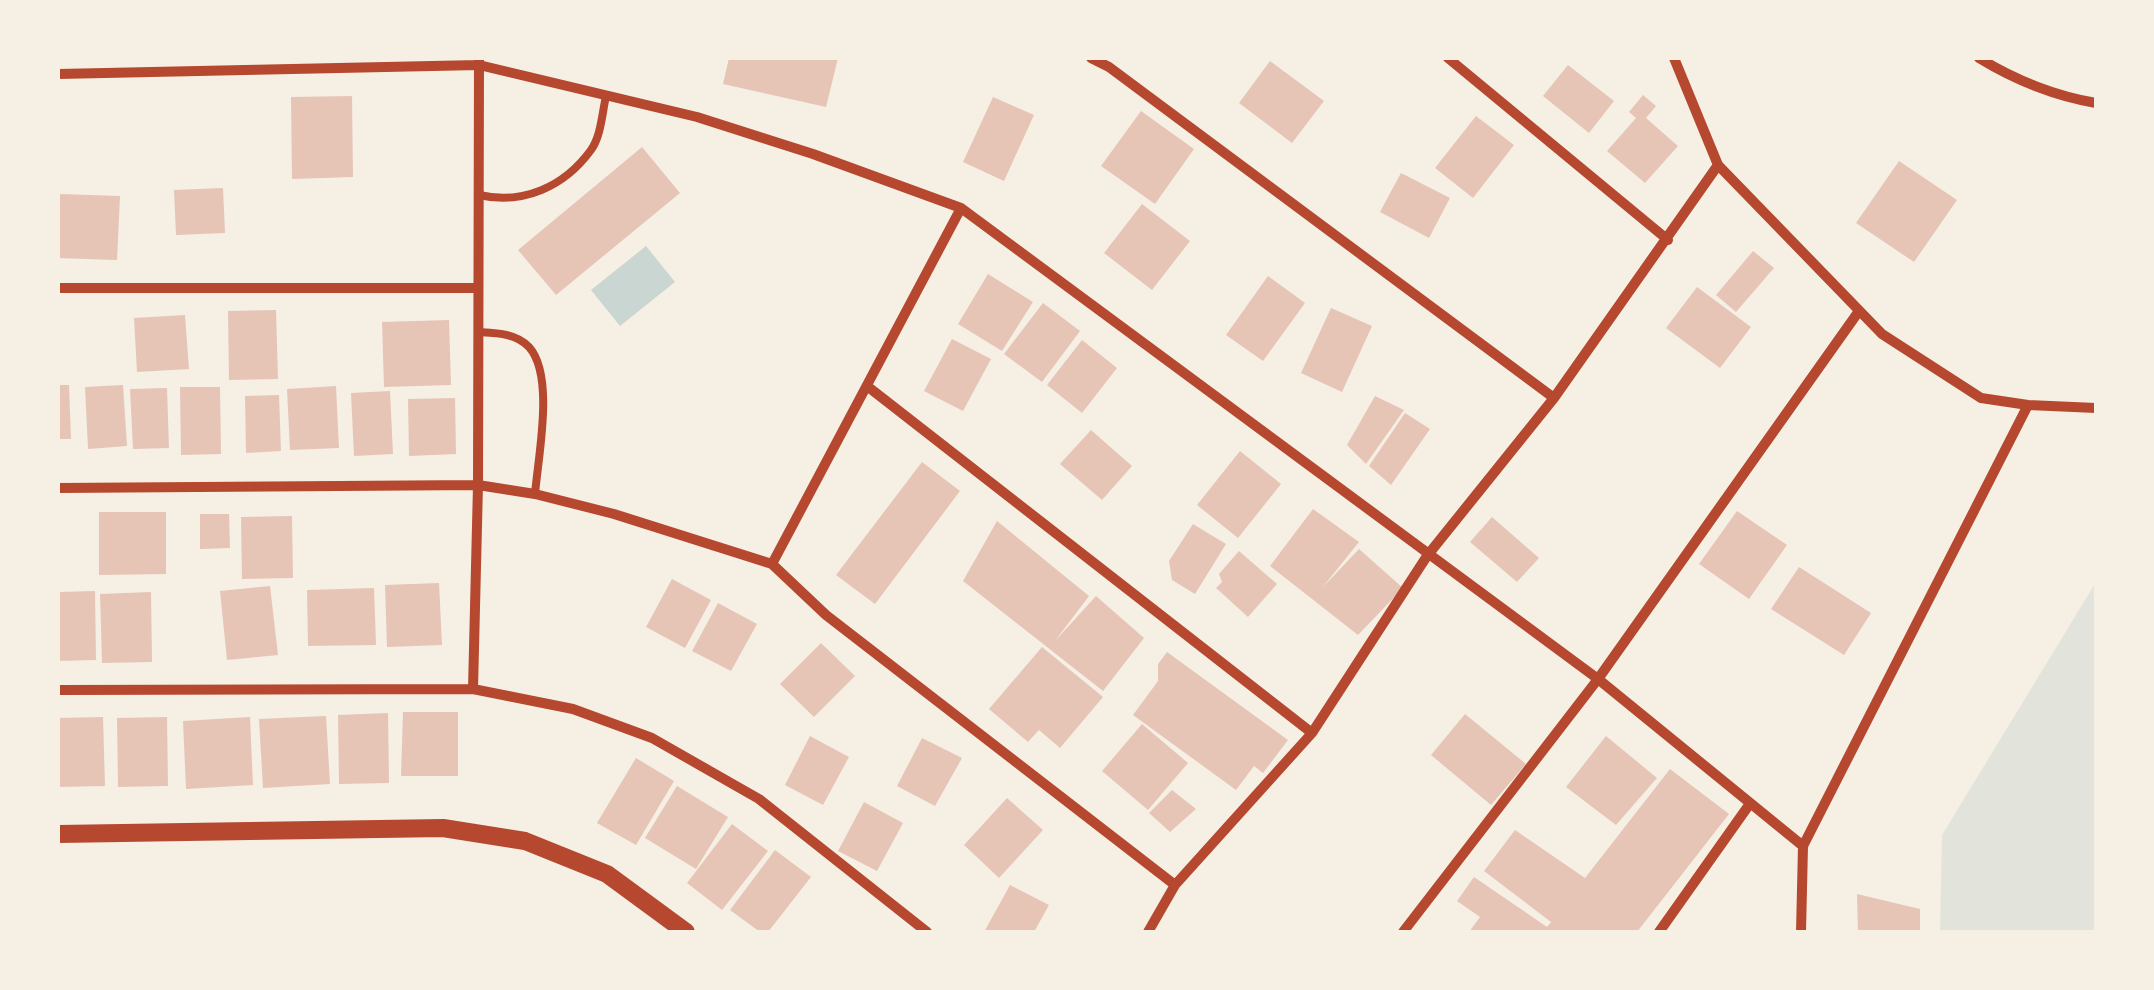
<!DOCTYPE html>
<html>
<head>
<meta charset="utf-8">
<style>
	body { margin:0 }
	#map { position:relative; width:2154px; height:990px; overflow:hidden; background:#f6efe4; font-family:Raleway,sans-serif }
	canvas { display:block }
	.frame { position:absolute; inset:0; border:60px solid #f6efe4; pointer-events:none }
</style>
</head>
<body>
<div id="map">
<canvas width="2154" height="990"></canvas>
<div class="frame"></div>
</div>
<script>
const c = document.querySelector('canvas').getContext('2d');
c.lineJoin = 'round';
function fill(path, color) { c.fillStyle = color; c.fill(path, 'evenodd'); }
function stroke(path, color, width, dash) { c.strokeStyle = color; c.lineWidth = width; c.lineCap = dash ? 'butt' : 'round'; c.setLineDash(dash || []); c.stroke(path); }
const green = new Path2D(`
	M2096 582V932H1940L1942 835Z`);
const water = new Path2D(`
	M646 246 675 282 620 326 591 290Z`);
const building = new Path2D(`
	M729 58H838L826 107 723 84Z
	M1270 61 1324 101 1292 143 1239 103Z
	M1568 65 1614 101 1589 133 1543 96Z
	M1643 95 1656 106 1646 118 1678 146 1645 183 1607 151 1636 118 1629 112Z
	M352 96 353 177 292 179 291 97Z
	M993 97 1034 115 1004 181 963 162Z
	M1141 111 1194 149 1155 204 1101 166Z
	M1476 116 1514 145 1473 198 1435 168Z
	M642 147 680 193 556 295 518 250Z
	M1899 161 1957 200 1914 262 1856 223Z
	M1401 173 1450 198 1429 238 1380 212Z
	M223 188 225 233 176 235 174 190Z
	M59 194 120 196 117 260 58 258Z
	M1142 204 1190 241 1152 290 1104 253Z
	M1753 251 1774 268 1736 312 1716 295Z
	M988 274 1033 302 1002 351 958 324Z
	M1268 276 1305 303 1263 361 1226 335Z
	M1697 287 1751 327 1720 368 1666 328Z
	M1043 303 1080 331 1042 382 1004 354Z
	M1331 308 1372 326 1342 392 1301 373Z
	M276 310 278 379 229 380 228 311Z
	M185 315 189 369 137 372 134 318Z
	M449 320 451 385 384 387 382 322Z
	M952 339 991 359 963 411 924 391Z
	M1082 340 1117 368 1082 413 1047 385Z
	M58 385H69L71 439H58Z
	M123 385 127 446 88 449 85 387Z
	M336 386 339 448 290 450 287 389Z
	M180 387H220L221 454 181 455Z
	M167 388 169 448 133 449 130 389Z
	M390 391 393 454 354 456 351 393Z
	M279 395 281 451 246 453 245 396Z
	M1375 396 1404 410 1366 464 1347 445Z
	M455 398 456 454 409 456 408 399Z
	M1405 413 1430 429 1391 485 1369 466Z
	M1091 430 1132 466 1102 500 1060 464Z
	M1240 451 1281 484 1238 538 1197 505Z
	M922 462 960 491 875 604 836 575Z
	M1313 509 1359 542 1322 588 1359 549 1403 588 1358 635 1270 566Z
	M1737 511 1787 545 1749 599 1699 564Z
	M99 512H166V574L99 575Z
	M200 514H229L230 548 200 549Z
	M292 516 293 578 242 579 241 517Z
	M1492 517 1539 558 1517 582 1470 542Z
	M997 521 1089 596 1055 641 1096 596 1144 638 1103 691 963 581Z
	M1193 524 1226 544 1195 594 1172 580 1169 561Z
	M1239 551 1277 584 1248 617 1216 588 1222 582 1219 574Z
	M1799 567 1871 613 1844 655 1771 609Z
	M672 579 711 600 685 648 646 627Z
	M439 583 442 645 387 647 385 585Z
	M270 586 278 655 227 660 220 591Z
	M374 588 376 645 308 646 307 590Z
	M95 591 96 660 58 661V592Z
	M151 592 152 662 102 663 100 594Z
	M718 603 757 624 731 671 692 651Z
	M821 643 855 676 814 717 780 684Z
	M1042 647 1103 697 1060 748 1039 730 1028 742 989 709Z
	M1167 652 1288 740 1263 773 1254 766 1236 790 1133 715 1158 681V664Z
	M403 712H458V776H401Z
	M388 713 389 783 339 784 338 715Z
	M1465 714 1526 764 1491 805 1431 755Z
	M326 716 330 784 263 788 259 719Z
	M103 717 105 786 58 787V718Z
	M167 717 168 786 118 787 117 718Z
	M250 717 253 785 186 789 183 721Z
	M1142 724 1188 763 1148 810 1102 771Z
	M810 736 849 757 823 805 785 785Z
	M1606 736 1657 778 1616 825 1566 787Z
	M922 738 962 758 935 806 897 786Z
	M636 758 674 781 636 845 597 823Z
	M1670 769 1729 814 1637 932H1469L1480 917 1457 901 1474 877 1547 927 1551 922 1484 871 1515 830 1585 878Z
	M677 786 728 817 696 869 645 838Z
	M1172 790 1196 809 1170 832 1149 813Z
	M1007 798 1043 830 999 878 964 845Z
	M864 802 903 823 877 871 838 851Z
	M732 824 768 851 722 910 687 883Z
	M775 850 811 877 768 932H760L730 910Z
	M1010 885 1049 905 1034 932H984Z
	M1857 894 1920 909V932H1858Z`);
const service = new Path2D(`
	M479 195C523 205 564 187 591 150 601 136 602 114 606 96
	M478 332C496 333 516 333 529 347 555 376 538 457 535 494`);
const minor = new Path2D(`
	M1091 58 1109 67 1554 398
	M1448 58 1668 240
	M1674 58 1718 165 1882 334 1981 398 2028 405 2096 408
	M1979 58C2015 80 2055 96 2096 103
	M58 74 479 65 697 117 813 154 961 208 1598 679 1803 846
	M58 288H478
	M867 386 1312 733
	M58 488 478 485 535 494 614 514 772 564 826 615 1175 885
	M772 564 961 208
	M473 689 478 485 479 58
	M58 690 473 689 573 709 652 738 759 799 927 932
	M1148 932 1175 885 1312 733 1427 556 1554 398 1718 165
	M1403 932 1598 679 1859 311
	M1659 932 1749 805
	M1801 932 1803 846 2028 405`);
const tertiary = new Path2D(`
	M58 834 443 828 525 841 607 874 686 932`);
fill(green, '#e2e4dc');
fill(water, '#c9d6d2');
fill(building, '#e6c5b7');
stroke(service, '#b5482f', 8);
stroke(minor, '#b5482f', 10);
stroke(tertiary, '#b5482f', 18);
</script>
</body>
</html>
